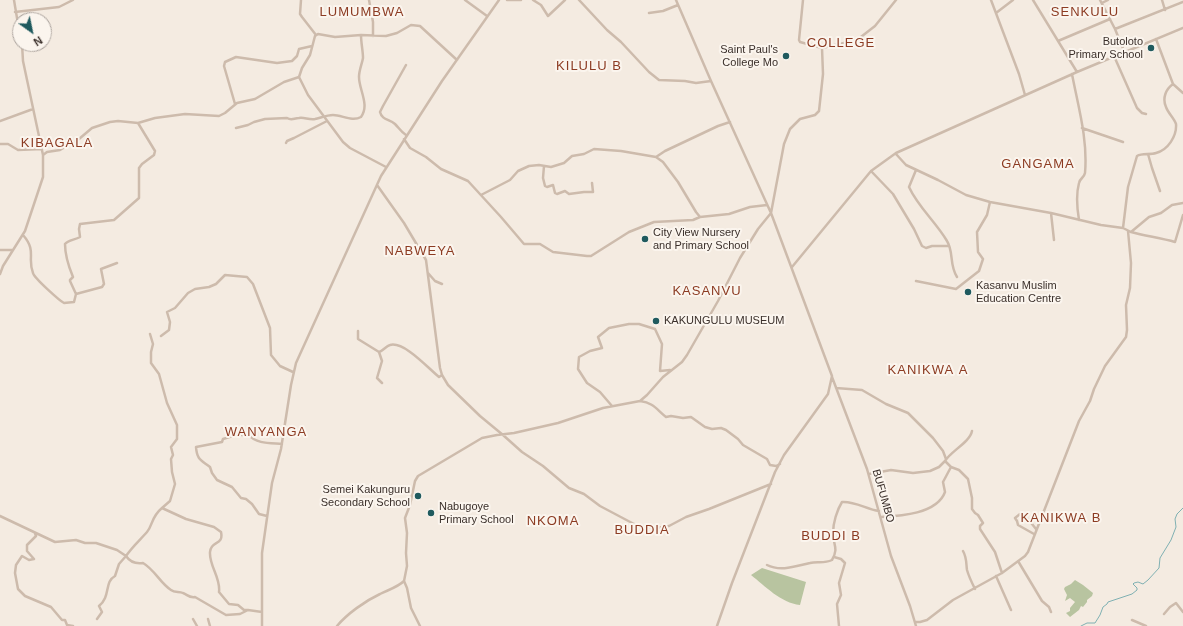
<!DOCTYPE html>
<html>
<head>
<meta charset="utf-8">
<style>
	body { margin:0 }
	#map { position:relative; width:1183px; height:626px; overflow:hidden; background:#f4ebe1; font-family:Arial,sans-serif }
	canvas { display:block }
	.north { position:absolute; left:12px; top:12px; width:40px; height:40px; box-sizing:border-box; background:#fbf5ee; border:1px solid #aea6a0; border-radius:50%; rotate:147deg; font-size:11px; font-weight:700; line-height:16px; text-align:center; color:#3b302b }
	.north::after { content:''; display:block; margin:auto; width:14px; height:18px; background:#1f5a5e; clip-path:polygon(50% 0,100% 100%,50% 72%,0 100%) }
</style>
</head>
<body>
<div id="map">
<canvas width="1183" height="626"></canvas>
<div class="north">N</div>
</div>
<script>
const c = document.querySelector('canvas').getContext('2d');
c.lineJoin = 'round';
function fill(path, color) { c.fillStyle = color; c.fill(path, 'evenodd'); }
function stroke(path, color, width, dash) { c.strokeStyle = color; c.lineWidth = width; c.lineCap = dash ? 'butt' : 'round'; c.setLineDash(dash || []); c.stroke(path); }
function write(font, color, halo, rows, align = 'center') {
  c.font = font + ' Arial,sans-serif'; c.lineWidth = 4; c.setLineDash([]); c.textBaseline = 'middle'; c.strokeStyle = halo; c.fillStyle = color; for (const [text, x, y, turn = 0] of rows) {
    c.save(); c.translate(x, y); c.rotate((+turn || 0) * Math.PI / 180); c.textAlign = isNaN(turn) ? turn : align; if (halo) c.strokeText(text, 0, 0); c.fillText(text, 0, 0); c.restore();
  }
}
const green = new Path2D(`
	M762 568 806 582 800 605C781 603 765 586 751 575Z
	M1075 580 1083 585 1093 593 1092 596 1087 600V602L1083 607 1081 606 1079 610 1070 617 1066 613 1070 611V608L1075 602 1070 598 1065 601 1067 595 1064 589 1065 587 1071 584Z`);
const stream = new Path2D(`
	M1081 626 1087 623H1095L1100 615 1103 607 1107 604 1108 602 1132 594 1137 590V588L1133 584 1134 583 1138 582 1143 584 1148 580 1159 568 1160 558 1171 540 1176 527 1175 519 1177 514 1183 508`);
const minor = new Path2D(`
	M14 0 20 36
	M301 0 300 14 302 17 316 35
	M369 0 373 22V36
	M465 0 487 16
	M507 0H521
	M533 0 541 5 548 16 565 0
	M579 0 607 30 621 42 649 72 659 80 685 81 696 83 711 81
	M676 0 711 81 771 213 832 376 828 394 784 455 775 472 732 583 717 626
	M991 0 1019 74 1025 95
	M1033 0 1077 72
	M1100 0 1115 29 1124 51
	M1162 0 1165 10
	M1102 3 1108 0
	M15 12 59 7 73 0
	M649 13 663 11 678 5
	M996 13 1013 0
	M1115 29 1183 2
	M1156 39 1173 84 1183 93
	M1058 41 1110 19
	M22 44 23 61 43 155
	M822 48 857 40 875 26 896 0
	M1114 56 1137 108 1142 113 1146 114
	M406 65 383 106 380 112C382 120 389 119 395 124 399 128 401 132 406 135
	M1072 74C1078 106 1088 139 1085 173 1084 178 1080 178 1079 183 1076 194 1077 208 1079 220
	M299 77 302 68 310 55 315 36 318 34 335 37 361 35 386 36 397 33 411 25 420 26 457 60
	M235 104 224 66 225 62 236 57 277 63 292 61 297 56 299 49 312 46
	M0 121 33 109
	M236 128 248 125 254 122 265 119 287 118C292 121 294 118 299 118 304 117 309 120 315 119 320 118 327 115 333 115 342 115 352 122 361 117 370 105 359 90 359 77 359 70 362 64 363 58 363 51 361 43 361 35
	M1082 128 1123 142
	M404 139 410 148 426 157 441 169 468 181 501 217 524 244H540L553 252 587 256H591L629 232 654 222 693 220 700 217 729 214 750 207 767 205
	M286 143 287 141 294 138 327 121
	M0 144H8L18 150 42 149
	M896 154 906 165 938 180 966 195 990 202 1051 213 1101 225 1123 228 1131 232 1149 217 1161 213 1172 205 1183 203
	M1148 154 1152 168 1160 191
	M656 157 665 151 718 126 730 122
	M544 166 543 178 545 186 547 187 553 185 555 193 557 194 565 191 569 194 584 192H593L592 183
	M916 170 909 187C918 207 936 222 947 241 954 252 949 265 957 277
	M871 171 893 194 914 229 922 246 926 248 932 246H949
	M377 185 404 223 426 260 440 368 442 375 448 385 480 416 503 435 522 452 543 466 569 488 584 494 600 506 634 524 642 526 656 528 669 526 686 517 709 509 771 484
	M481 195 510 180 518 171 529 166 539 165 551 167 564 163 572 156 584 154 594 149 621 151 656 157 663 162 678 182 696 212 700 217
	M1051 213 1054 240
	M1123 228 1128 187 1137 156C1142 153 1150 155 1156 153 1168 150 1177 136 1176 124 1174 118 1168 113 1166 107 1162 98 1166 89 1173 84
	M1131 232C1146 236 1161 238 1175 242L1183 215
	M23 235C37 251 27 258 33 273 34 278 60 301 64 303L74 302 76 294 102 287 104 284 101 269 117 263
	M0 250H13
	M792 267 871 171 896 153 1077 72 1183 28
	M428 273 435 281 442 284
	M0 274 3 266 25 231 43 177V155L47 152 60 150 79 139 92 128 110 122 118 121 138 123 155 118 185 114 219 116 225 113 237 103 255 99 284 82 299 77 308 95 343 142 350 148 386 167
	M916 281 956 289 979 271 983 259 978 252 977 232 987 215 990 202
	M76 294 70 281V280L73 277C68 265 65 256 65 244 68 240 75 240 80 237L79 229 80 224 114 220 139 198V168L142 164 154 155 155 151 138 123
	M358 331V339L379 352
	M150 334 153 344 151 352V363L159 374 167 403 177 425V439L171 447 173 455 171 459 172 472 175 484 170 501 162 508
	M161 336 169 330 170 322 167 312 175 308 188 293 195 289 209 287 216 284 225 275 247 277 253 284 270 328 271 355 280 366 293 372
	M832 377 867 469 891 556 910 606 916 626
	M382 383 377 378 382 361 379 352C383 351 386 346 390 345 404 341 428 368 439 377L442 375
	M836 388 862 390 886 404 908 413 933 438 943 451 946 459
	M640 401C654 403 656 409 666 417L671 416 683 418 691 417 705 427 712 429 721 428 726 430 738 439 743 445 767 459 770 465 776 466 780 464
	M612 406 600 392 587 383 578 369 579 357 590 351 602 348 598 337 609 328 629 324H639L655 329 662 344 660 371 670 370
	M951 467 959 470 968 479 972 498V509L975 513 978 515 983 523 980 526V529L995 552 1002 573
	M869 474 891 470 913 473 930 471 939 467 945 461
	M0 516 55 542 76 540 85 543H96L117 550 126 556C132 547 140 540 147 532 153 525 151 517 162 508L186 519 214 527 221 532C224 546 211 540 210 552 209 566 221 578 219 592L229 604 238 605 244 610H248
	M267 516 259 514 252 504 246 499 241 498 232 487 217 480 212 473 210 467C201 460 197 460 196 447L222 442 223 439 236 435H249C256 444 271 443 282 444
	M881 517C900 516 937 514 945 492L943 482 951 467 945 461C951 451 970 442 972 431
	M35 533 36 536 27 545V551L34 559 29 560 22 556 16 565 15 573 18 589 25 596 51 607 62 620H65L67 625 73 626
	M1034 534 1018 525 1017 521 1015 518 1020 514 1028 519 1036 529
	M963 551C967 558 966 564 967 570 969 577 972 583 975 589
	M834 557 841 559 845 563 839 583 841 595 837 604 839 626
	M1018 561 1042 601 1049 607 1051 612
	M767 565C781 572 796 566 810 563 817 561 824 564 832 560 839 548 833 545 833 533 833 523 837 510 842 502 855 501 866 509 879 511
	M996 576 1011 610
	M1164 614 1170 607 1176 603 1183 612
	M97 619 102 612 99 606C111 596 104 582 115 576L119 564 126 556C130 562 136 564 143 563 155 570 160 583 171 590 175 593 179 591 183 593 188 595 189 598 195 597L226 615 240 614 248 610 262 612
	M193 619 197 626
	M208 619 210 626
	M1132 620 1146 626
	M915 622H920L927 620 953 600 1002 573 1025 556 1028 552 1079 421 1090 401 1094 389 1105 366 1126 337 1127 330 1126 305 1130 288 1131 263 1128 231
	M262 626V553L272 483 281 449 291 385 296 363 381 176 442 81 499 0
	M337 626C347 614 365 601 380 594 388 590 398 587 404 581
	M420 626 411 608 407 588 404 581 407 566 406 553 407 533 405 518 410 505 415 481 418 476 482 438 497 435 514 433 558 423 603 408 640 401 647 395 663 377 682 362 687 355 718 301 740 258 758 229 771 213 784 144 790 129 800 119 815 115 819 111 823 74 822 48 800 42 799 40 803 0`);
const markers = [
	[1151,48,4,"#1f5a5e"],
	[786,56,4,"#1f5a5e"],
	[645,239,4,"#1f5a5e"],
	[968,292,4,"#1f5a5e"],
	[656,321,4,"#1f5a5e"],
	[418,496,4,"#1f5a5e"],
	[431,513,4,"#1f5a5e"]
];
const poiNames = [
	["Butoloto",1143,42,"right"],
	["Primary School",1143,55,"right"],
	["Saint Paul's",778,50,"right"],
	["College Mo",778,63,"right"],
	["City View Nursery",653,233],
	["and Primary School",653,246],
	["Kasanvu Muslim",976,286],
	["Education Centre",976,299],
	["KAKUNGULU MUSEUM",664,321],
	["Semei Kakunguru",410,490,"right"],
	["Secondary School",410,503,"right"],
	["Nabugoye",439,507],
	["Primary School",439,520]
];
const streetNames = [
	["BUFUMBO",883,496,74]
];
const quarterNames = [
	["LUMUMBWA",362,12],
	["SENKULU",1085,12],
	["COLLEGE",841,43],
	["KILULU B",589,66],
	["KIBAGALA",57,143],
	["GANGAMA",1038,164],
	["NABWEYA",420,251],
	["KASANVU",707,291],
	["KANIKWA A",928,370],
	["WANYANGA",266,432],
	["KANIKWA B",1061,518],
	["NKOMA",553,521],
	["BUDDIA",642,530],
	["BUDDI B",831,536]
];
fill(green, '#b8c4a0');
stroke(stream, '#7fb0b2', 1);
stroke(minor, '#cdbbac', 2.5);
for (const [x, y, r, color] of markers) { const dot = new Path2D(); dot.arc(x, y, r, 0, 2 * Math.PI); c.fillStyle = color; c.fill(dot); stroke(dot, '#fbf5ee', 1.5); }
write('11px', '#3b302b', '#fbf5ee', poiNames, 'left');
write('11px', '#3b302b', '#fbf5ee', streetNames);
c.letterSpacing = '1px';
write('13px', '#8c3b22', '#fbf5ee', quarterNames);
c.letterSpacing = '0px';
</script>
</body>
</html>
